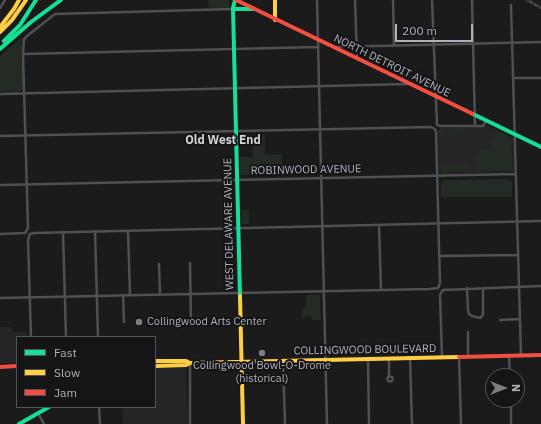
<!DOCTYPE html>
<html>
<head>
<meta charset="utf-8">
<style>
	body { margin:0 }
	#map { position:relative; width:541px; height:424px; overflow:hidden; background:#1b1b1b; font-family:"IBM Plex Sans",sans-serif }
	canvas { display:block }
	.legend { position:absolute; left:16px; top:336px; width:140px; height:72px; box-sizing:border-box; background:#151517; border:1px solid #525458; margin:0; padding:5px 7px; list-style:none; font-size:12px; color:#aeb2ba }
	.legend li { display:flex; align-items:center; gap:8px; height:20px }
	.legend b { width:20px; border:1px solid #525458 }
	.north { position:absolute; left:485px; top:368px; width:40px; height:40px; box-sizing:border-box; background:#151517; border:1px solid #525458; border-radius:50%; rotate:90deg; font-size:11px; font-weight:700; line-height:16px; text-align:center; color:#aeb2ba }
	.north::after { content:''; display:block; margin:auto; width:14px; height:18px; background:#7b7d82; clip-path:polygon(50% 0,100% 100%,50% 72%,0 100%) }
	.scale { position:absolute; left:395px; top:24px; width:78px; height:18px; box-sizing:border-box; border:2px solid #aeb2ba; border-top:0; padding-left:5px; font-size:12px; line-height:14px; white-space:nowrap; color:#aeb2ba; -webkit-text-stroke:3px #151517; paint-order:stroke }
</style>
</head>
<body>
<div id="map">
<canvas width="541" height="424"></canvas>
<ul class="legend">
<li><b style="height:5px;background:#16e098"></b>Fast</li>
<li><b style="height:5px;background:#ffcf43"></b>Slow</li>
<li><b style="height:5px;background:#f24e42"></b>Jam</li>
</ul>
<div class="north">N</div>
<div class="scale">200 m</div>
</div>
<script>
const c = document.querySelector('canvas').getContext('2d');
c.lineJoin = 'round';
function fill(path, color) { c.fillStyle = color; c.fill(path, 'evenodd'); }
function stroke(path, color, width, dash) { c.strokeStyle = color; c.lineWidth = width; c.lineCap = dash ? 'butt' : 'round'; c.setLineDash(dash || []); c.stroke(path); }
function write(font, color, halo, rows, align = 'center') {
  c.font = font + ' "IBM Plex Sans",sans-serif'; c.lineWidth = 4; c.setLineDash([]); c.textBaseline = 'middle'; c.strokeStyle = halo; c.fillStyle = color; for (const [text, x, y, turn = 0] of rows) {
    c.save(); c.translate(x, y); c.rotate((+turn || 0) * Math.PI / 180); c.textAlign = isNaN(turn) ? turn : align; if (halo) c.strokeText(text, 0, 0); c.fillText(text, 0, 0); c.restore();
  }
}
const built = new Path2D(`
	M488 125 513 138 514 172 439 174 437 130 440 128 484 127Z
	M0 327H13V332H27V337H17V363H0Z
	M186 367 188 424H123L122 407H155V368Z`);
const green = new Path2D(`
	M208 0H227L229 1V8H209Z
	M22 37 23 89 22 91 0 92V56Z
	M466 129 465 133 443 134V138L439 137V130Z
	M497 131 511 138 513 170 486 171V165H485V171H475L476 166 474 155 476 156H481L479 150 486 148 488 149 497 136 495 135Z
	M252 135H265V155L282 154V175H240V157H253Z
	M440 163H442V165L467 163V171L441 172H448V174H441Z
	M509 179 512 182V197H441V183L444 180Z
	M241 210H249V224H242Z
	M306 295H320L321 320H312L311 317 307 316 302 319V309L306 307Z`);
const street = new Path2D(`
	M317 0 327 424
	M355 0 357 58
	M393 0 394 45
	M432 0 437 125 440 126H483L486 121
	M472 0 475 126
	M511 5 521 356
	M0 8 5 0
	M335 47 541 42
	M23 54 318 47
	M513 78H541
	M0 94 407 84
	M0 136 431 127 435 129 436 133 440 283 438 288 430 289 0 298
	M0 185 515 174
	M379 225 381 290
	M95 231 98 337
	M128 231 130 295
	M63 232 66 337
	M0 234 25 233 28 228 23 54 24 39 27 36 55 14 233 9
	M439 256 518 255
	M190 263 191 324
	M159 264 160 294
	M467 288 468 310 469 314 472 316 480 318 482 316 483 314V288
	M123 295 124 322
	M500 320 520 319
	M468 332V357
	M31 337 28 240 30 234 34 233 541 221
	M509 356 510 376
	M442 357 440 295 443 290 541 286
	M459 357 461 424
	M410 358 412 424
	M368 359 369 424
	M389 359V377
	M283 361 285 424
	M190 363V424
	M387.5 379a2.5 2.5 0 1 1 5 0a2.5 2.5 0 1 1-5 0Z
	M511 400V424
	M99 407 100 424
	M38 413 44 424`);
const fast = new Path2D(`
	M235 0 233 8 240 296
	M233 9H254
	M4 41 20 25 36 0
	M0 49 31 22 61 0
	M473 114 541 147
	M19 424 49 407`);
const slow = new Path2D(`
	M275 0V20
	M0 27 14 9 19 0
	M0 32 12 20 26 0
	M240 296 243 424
	M155 361H186L190 363 459 357
	M155 366 186 365 190 363`);
const jam = new Path2D(`
	M236 0 473 114
	M459 357 541 355
	M0 367 17 366`);
const rail = new Path2D(`
	M527 0 541 8`);
const markers = [
	[139,322,4,"#7b7d82"],
	[262,353,4,"#7b7d82"]
];
const streetNames = [
	["NORTH DETROIT AVENUE",392,66,26],
	["ROBINWOOD AVENUE",306,170,-1],
	["WEST DELAWARE AVENUE",229,224,-91],
	["COLLINGWOOD BOULEVARD",365,350,-1]
];
const poiNames = [
	["Collingwood Arts Center",147,322],
	["Collingwood Bowl-O-Drome",262,366,"center"],
	["(historical)",262,379,"center"]
];
const neighbourhoodNames = [
	["Old West End",223,141]
];
fill(built, '#252527');
fill(green, '#242a24');
stroke(street, '#505054', 2.5);
stroke(fast, '#16e098', 4);
stroke(slow, '#ffcf43', 4);
stroke(jam, '#f24e42', 4);
stroke(rail, '#505153', 2.5);
stroke(rail, '#151517', 1, [3]);
for (const [x, y, r, color] of markers) { const dot = new Path2D(); dot.arc(x, y, r, 0, 2 * Math.PI); c.fillStyle = color; c.fill(dot); stroke(dot, '#151517', 1.5); }
write('11px', '#aeb2ba', '#151517', streetNames);
write('11px', '#aeb2ba', '#151517', poiNames, 'left');
write('bold 12px', '#cfd1d6', '#151517', neighbourhoodNames);
</script>
</body>
</html>
